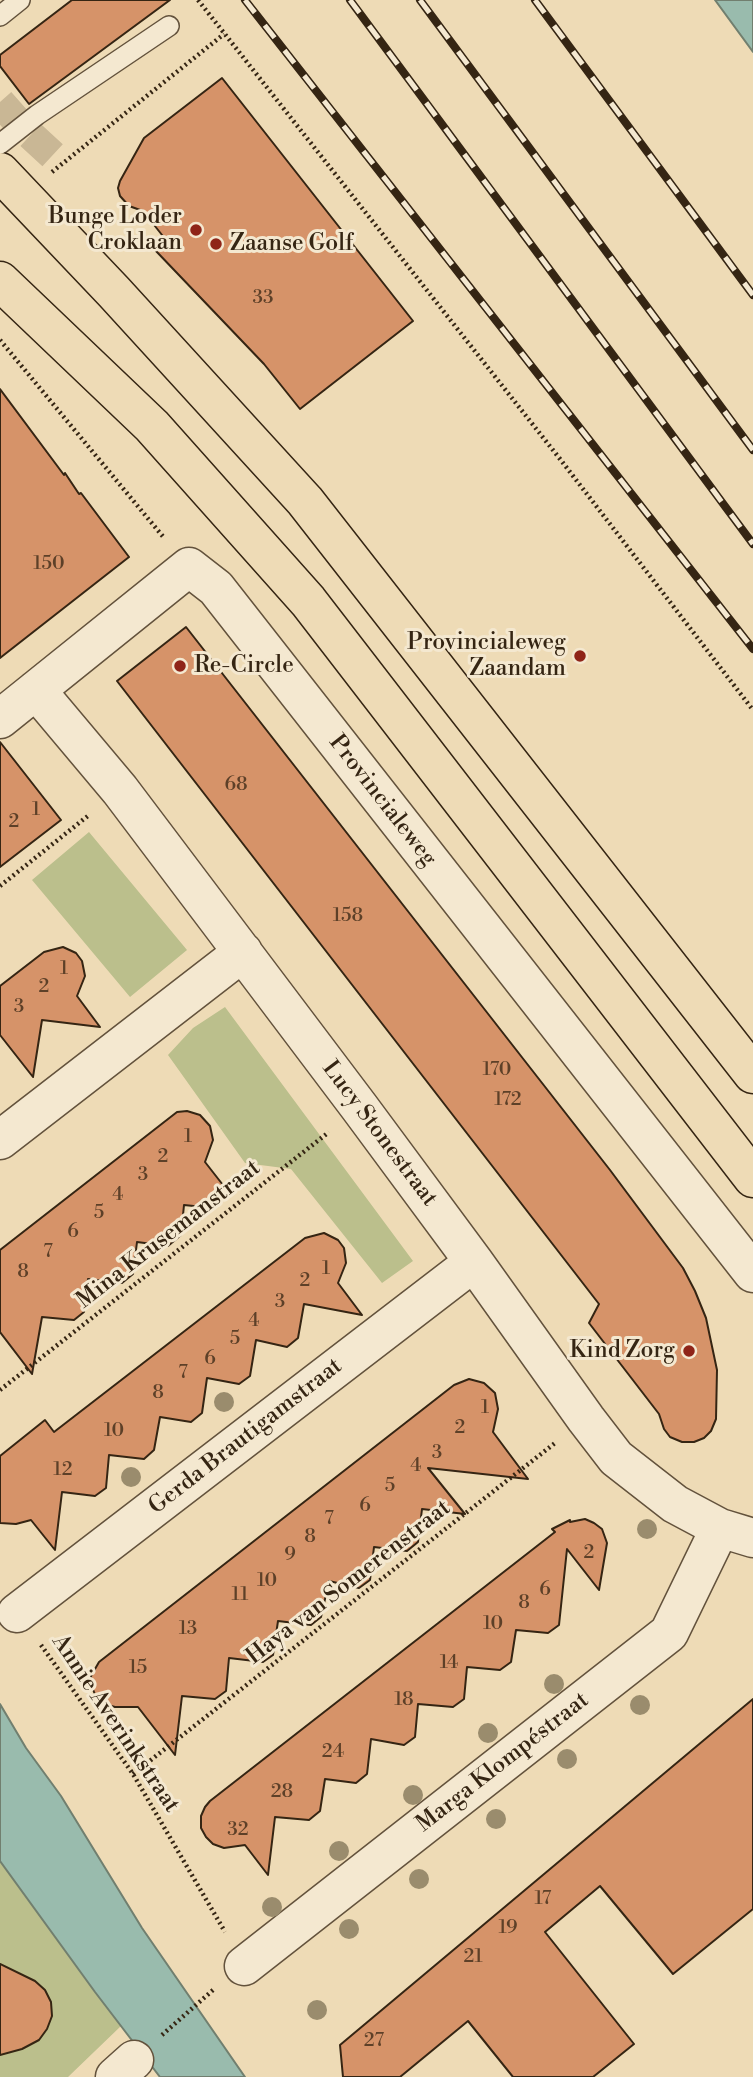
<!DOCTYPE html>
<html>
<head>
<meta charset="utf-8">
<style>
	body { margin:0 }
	canvas { display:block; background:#eedbb6 }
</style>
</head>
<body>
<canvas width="753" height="2077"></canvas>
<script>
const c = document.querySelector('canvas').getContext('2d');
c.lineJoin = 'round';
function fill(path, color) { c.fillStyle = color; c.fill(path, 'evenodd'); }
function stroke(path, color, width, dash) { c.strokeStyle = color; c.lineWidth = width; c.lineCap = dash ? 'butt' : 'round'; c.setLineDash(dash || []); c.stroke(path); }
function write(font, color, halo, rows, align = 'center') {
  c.font = font + ' "Libre Bodoni",serif'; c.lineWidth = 6; c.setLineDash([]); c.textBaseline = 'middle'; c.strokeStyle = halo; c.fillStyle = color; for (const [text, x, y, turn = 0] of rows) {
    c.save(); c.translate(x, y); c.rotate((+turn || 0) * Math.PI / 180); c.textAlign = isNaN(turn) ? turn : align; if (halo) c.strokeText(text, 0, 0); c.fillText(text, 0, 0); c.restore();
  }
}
const green = new Path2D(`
	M89 832 187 950 130 997 32 880Z
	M225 1007 413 1261 382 1283 291 1169 245 1163 168 1055 193 1028Z
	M0 1861 121 2026 68 2077H0Z`);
const water = new Path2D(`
	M715 0H753V52Z
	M0 1704 26 1748 61 1796 142 1928 245 2077H160L95 1992 0 1861Z`);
const building = new Path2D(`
	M72 0H170L29 104 0 66V55Z
	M222 78 413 321 300 409 264 364 155 250 166 240 143 211 129 206 120 196 118 188 120 181 144 138Z
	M0 389 64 475 65 473 79 494 81 493 129 557 0 658Z
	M186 627 610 1170 683 1268 695 1291 706 1318 717 1370 716 1419 711 1431 704 1438 694 1442H682L670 1437 664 1429 659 1414 589 1323 599 1304 117 681Z
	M0 742 61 820 0 867Z
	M63 947 76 953 82 961 85 976 77 996 100 1027 42 1020 33 1077 0 1035V986L44 952Z
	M187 1111 200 1115 210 1126 213 1140 205 1162 230 1194 213 1208 184 1205 181 1235 168 1246 137 1242 133 1274 122 1283 88 1279 84 1312 74 1320 42 1317 32 1374 0 1332V1250L177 1112Z
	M324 1233 338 1240 344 1248 346 1263 338 1283 362 1315 304 1304 298 1338 287 1347 256 1340 250 1376 239 1384 207 1378 202 1413 191 1422 160 1417 154 1450 144 1459 109 1455 106 1488 95 1496 62 1492 55 1550 31 1520 16 1524 0 1523V1456L45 1420 54 1432 305 1238Z
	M469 1379 484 1383 495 1393 498 1409 493 1432 528 1479 428 1468 465 1514 422 1509 418 1542 407 1551 374 1547 370 1580 359 1588 329 1581 321 1617 311 1625 278 1621 273 1655 263 1662 229 1658 226 1691 215 1699 182 1696 175 1755 138 1707H115L104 1704 96 1697 92 1687 91 1676 99 1662 454 1385Z
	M585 1519 594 1523 602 1529 607 1543 599 1590 567 1549 559 1625 548 1633 516 1630 511 1662 500 1670 467 1667 464 1699 453 1707 418 1704 415 1737 404 1745 371 1739 367 1774 356 1783 325 1779 320 1811 309 1820 275 1817 268 1875 245 1845 224 1848 213 1844 206 1837 201 1828V1816L205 1807 210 1801 555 1532 552 1529 570 1520V1522Z
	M753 1699V1909L673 1974 600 1886 545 1932 634 2044 593 2077H513L468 2021 400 2077H343L340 2045Z
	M0 1964 35 1981 45 1990 51 2002 52 2016 47 2029 39 2040 22 2049 0 2055Z`);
const pedestrianTunnel = new Path2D(`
	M0 102 22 127 62 164`);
const path = new Path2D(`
	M198 0 560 459 753 710
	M52 172 224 34
	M0 340 165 539
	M0 886 89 815
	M0 1390 329 1132
	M41 1645 133 1774 225 1932
	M133 1774 555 1443
	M162 2035 213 1990`);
const service = new Path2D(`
	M0 16 20 0
	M0 144 37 115 169 26`);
const minor = new Path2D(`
	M36 690 120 790 360 1108 474 1262 586 1419 616 1458 675 1504 720 1528 753 1538
	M0 719 189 567 216 588 753 1273
	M0 1140 243 952
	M17 1613 474 1262
	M244 1966 669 1633 720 1528
	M115 2077 134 2060`);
const primary = new Path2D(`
	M0 172 114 292 305 501 753 1074
	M0 281 152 426 308 601 753 1178`);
const rail = new Path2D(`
	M245 0 753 649
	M350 0 753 544
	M420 0 753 450
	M535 0 753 295`);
const trees = [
	[224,1402],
	[131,1477],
	[647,1529],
	[554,1684],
	[640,1705],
	[488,1733],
	[567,1759],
	[413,1795],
	[496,1819],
	[339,1851],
	[419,1879],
	[272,1907],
	[349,1929],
	[317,2010]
];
const markers = [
	[196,230,7,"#8f2418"],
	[216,244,7,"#8f2418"],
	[580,656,7,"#8f2418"],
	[180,666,7,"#8f2418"],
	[689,1351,7,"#8f2418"]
];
const numberNames = [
	["33",263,298],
	["150",49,564],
	["68",236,785],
	["1",36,810],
	["2",14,822],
	["158",348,916],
	["1",64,969],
	["2",44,987],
	["3",19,1007],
	["170",497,1070],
	["172",508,1100],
	["1",188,1137],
	["2",163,1157],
	["3",143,1175],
	["4",118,1195],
	["5",99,1213],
	["6",73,1232],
	["7",48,1252],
	["1",326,1269],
	["8",23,1272],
	["2",305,1281],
	["3",280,1302],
	["4",254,1321],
	["5",235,1339],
	["6",210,1359],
	["7",183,1373],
	["8",158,1393],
	["1",485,1408],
	["2",460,1428],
	["10",114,1431],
	["3",437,1453],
	["4",416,1466],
	["12",63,1470],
	["5",390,1486],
	["6",365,1506],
	["7",329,1519],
	["8",310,1537],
	["2",589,1553],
	["9",290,1555],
	["10",267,1581],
	["6",545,1590],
	["11",240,1595],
	["8",524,1603],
	["10",493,1624],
	["13",188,1629],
	["14",449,1663],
	["15",138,1668],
	["18",404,1700],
	["24",333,1752],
	["28",282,1792],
	["32",238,1830],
	["17",543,1899],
	["19",508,1928],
	["21",473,1957],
	["27",374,2041]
];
const poiNames = [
	["Bunge Loder",182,217],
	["Croklaan",182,243],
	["Zaanse Golf",230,244,"left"],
	["Provincialeweg",566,643],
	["Zaandam",566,669],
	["Re-Circle",194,666,"left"],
	["Kind Zorg",675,1351]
];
const streetNames = [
	["Provincialeweg",382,801,52],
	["Lucy Stonestraat",379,1134,53],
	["Mina Krusemanstraat",169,1235,-38],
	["Gerda Brautigamstraat",246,1437,-38],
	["Haya van Somerenstraat",349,1583,-38],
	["Annie Averinkstraat",115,1724,56],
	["Marga Klompéstraat",503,1763,-38]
];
fill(green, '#bbbf8c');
fill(water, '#99bbad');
stroke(water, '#717f6f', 2);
fill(building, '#d69369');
stroke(building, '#352513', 2);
stroke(pedestrianTunnel, '#c9b795', 30, [30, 15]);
stroke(service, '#63523c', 22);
stroke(minor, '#63523c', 41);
stroke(primary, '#352513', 41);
stroke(path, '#352513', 4.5, [2, 3.5]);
stroke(service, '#f4e8d0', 19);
stroke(minor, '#f4e8d0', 38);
stroke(primary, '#eedbb6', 38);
stroke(rail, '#352513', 8);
stroke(rail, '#f4e8d0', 5, [16]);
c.fillStyle = '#9a8c6d';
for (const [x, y] of trees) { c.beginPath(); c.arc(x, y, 10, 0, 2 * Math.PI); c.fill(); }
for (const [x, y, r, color] of markers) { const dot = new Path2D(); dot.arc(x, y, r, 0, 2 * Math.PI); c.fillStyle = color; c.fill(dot); stroke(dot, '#f4e8d0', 2.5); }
write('19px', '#5d4028', null, numberNames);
write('23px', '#352513', '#f4e8d0', poiNames, 'right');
write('23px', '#352513', '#f4e8d0', streetNames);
</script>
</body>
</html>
